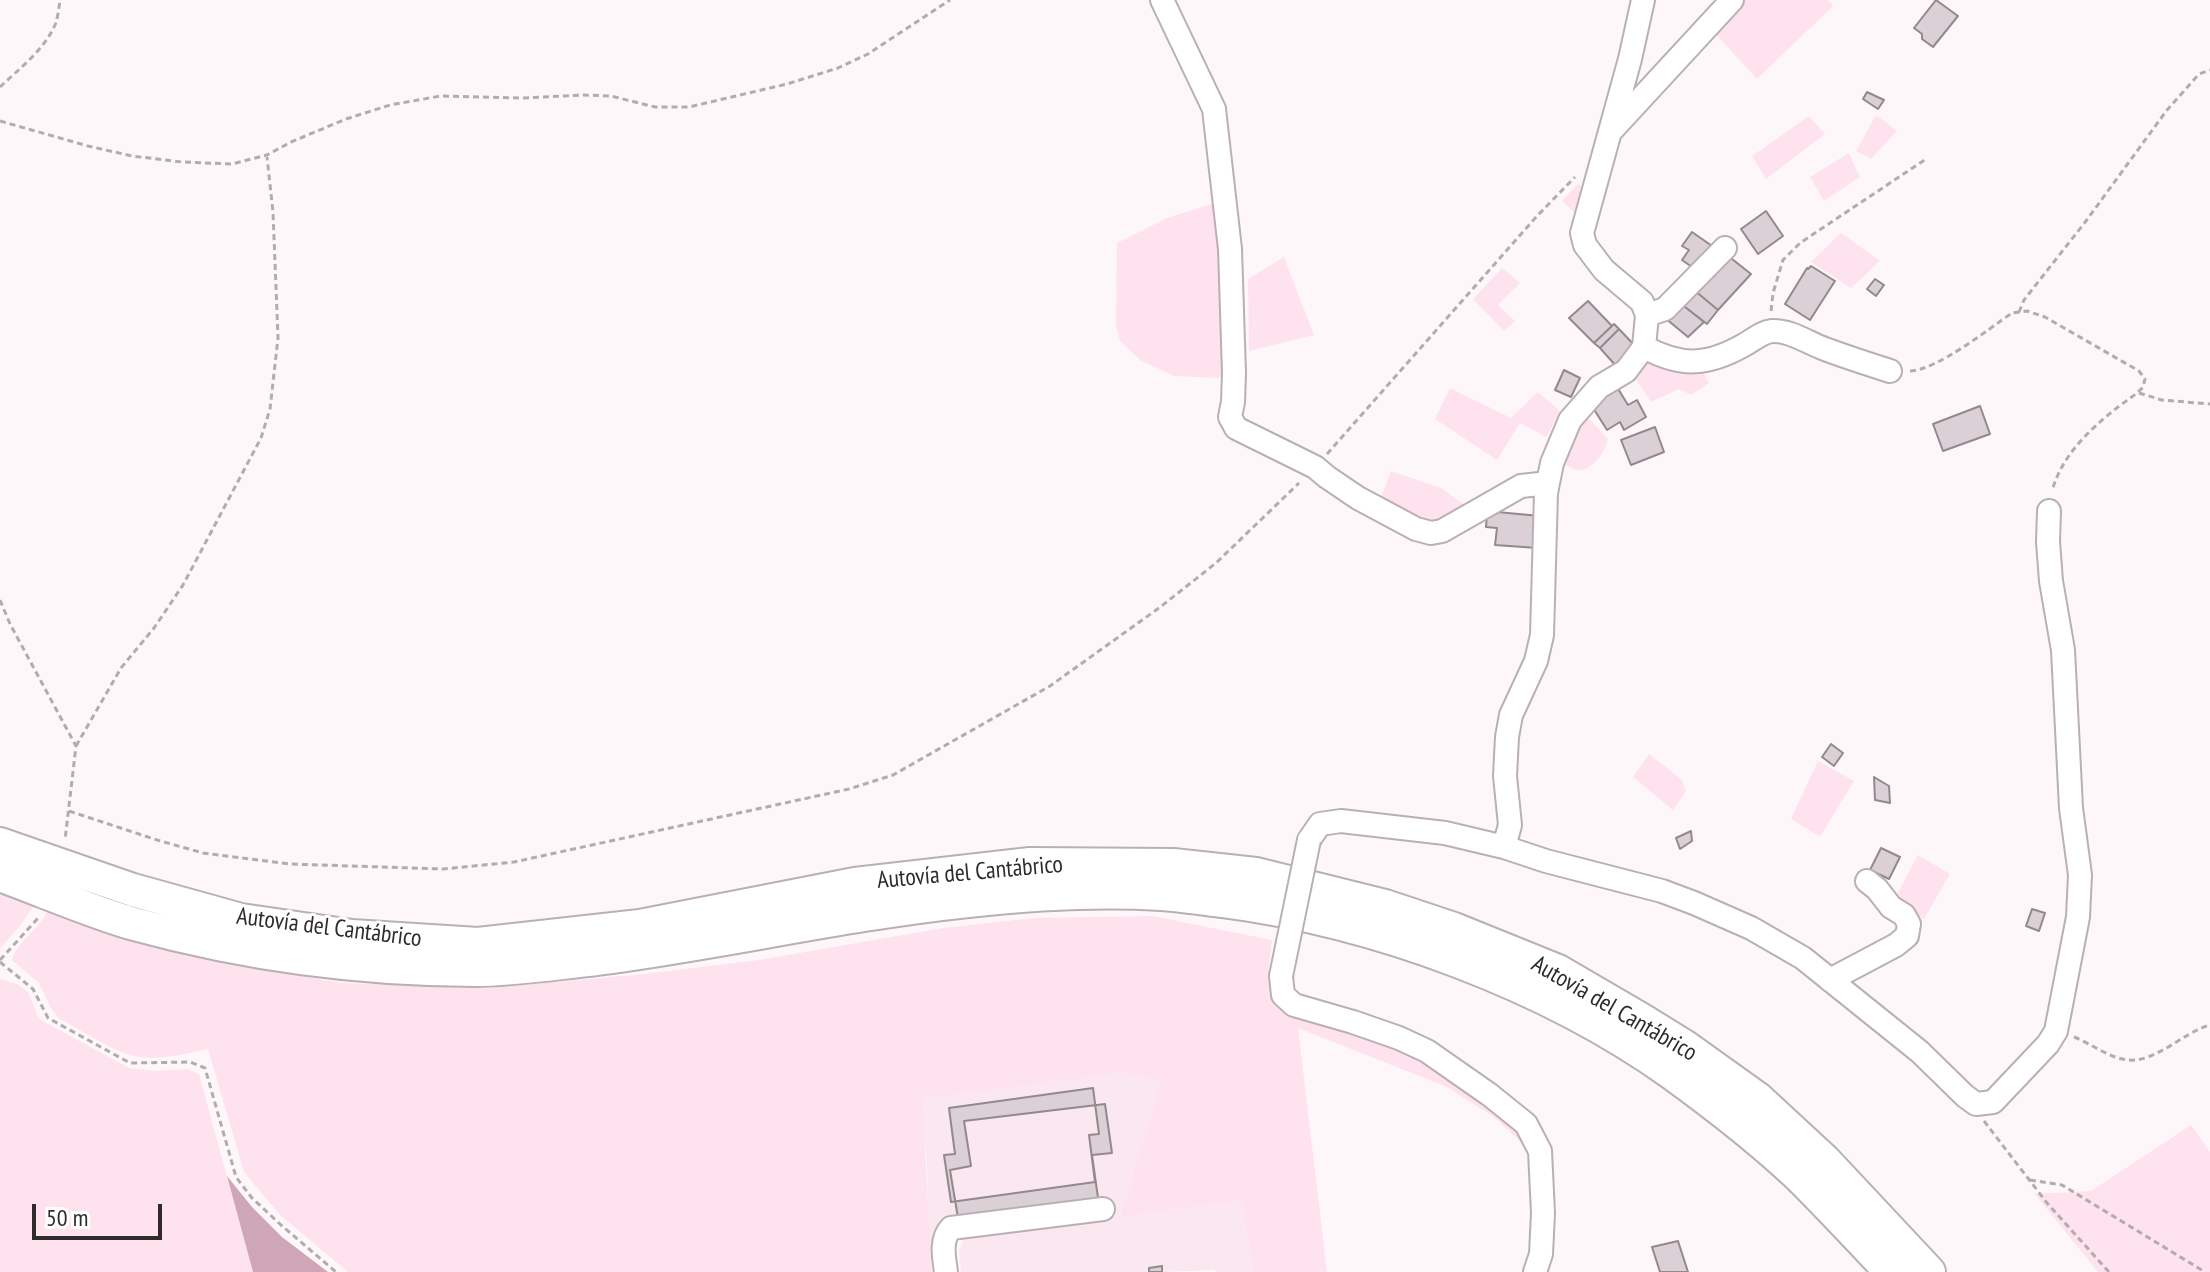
<!DOCTYPE html>
<html>
<head>
<meta charset="utf-8">
<style>
	body { margin:0 }
	#map { position:relative; width:2210px; height:1272px; overflow:hidden; background:#fef7fa; font-family:"PT Sans Narrow",sans-serif }
	canvas { display:block }
	.scale { position:absolute; left:32px; top:1204px; width:130px; height:36px; box-sizing:border-box; border:4px solid #2f2b2c; border-top:0; padding-left:10px; font-size:24px; line-height:28px; white-space:nowrap; color:#2f2b2c; -webkit-text-stroke:6px #fff; paint-order:stroke }
</style>
</head>
<body>
<div id="map">
<canvas width="2210" height="1272"></canvas>
<div class="scale">50 m</div>
</div>
<script>
const c = document.querySelector('canvas').getContext('2d');
c.lineJoin = 'round';
function fill(path, color) { c.fillStyle = color; c.fill(path, 'evenodd'); }
function stroke(path, color, width, dash) { c.strokeStyle = color; c.lineWidth = width; c.lineCap = dash ? 'butt' : 'round'; c.setLineDash(dash || []); c.stroke(path); }
function write(font, color, halo, rows, align = 'center') {
  c.font = font + ' "PT Sans Narrow",sans-serif'; c.lineWidth = 6; c.setLineDash([]); c.textBaseline = 'middle'; c.strokeStyle = halo; c.fillStyle = color; for (const [text, x, y, turn = 0] of rows) {
    c.save(); c.translate(x, y); c.rotate((+turn || 0) * Math.PI / 180); c.textAlign = isNaN(turn) ? turn : align; if (halo) c.strokeText(text, 0, 0); c.fillText(text, 0, 0); c.restore();
  }
}
const built = new Path2D(`
	M1115 1072 1161 1081 1120 1217 1241 1201 1254 1272H1215V1270L1162 1272 1161 1266 1149 1268V1272H961L959 1249 964 1239 929 1244 927 1163 923 1128 922 1098Z`);
const green = new Path2D(`
	M1744 0H1828L1833 6 1757 79 1713 31Z
	M1876 115 1897 131 1871 159 1856 151Z
	M1809 116 1825 134 1766 179 1752 156Z
	M1849 153 1860 177 1824 201 1810 177Z
	M1578 184 1585 188 1577 215 1562 201Z
	M1215 203 1229 363 1219 378 1174 376 1140 360 1120 341 1116 325 1117 243 1167 218Z
	M1841 233 1880 261 1851 288 1811 262Z
	M1284 257 1314 335 1249 351 1248 279Z
	M1502 268 1520 283 1498 305 1515 321 1504 331 1473 299Z
	M1649 361 1663 362 1703 372 1709 383 1691 395 1679 389 1651 402 1633 375 1639 364Z
	M1450 388 1511 418 1538 392 1560 411 1546 437 1520 423 1497 460 1435 419Z
	M1583 412 1608 439C1603 457 1585 481 1567 465L1555 479Z
	M1391 471 1441 488 1470 509 1435 523 1417 518 1380 500Z
	M1649 754 1681 779 1686 791 1673 810 1633 777Z
	M1818 761 1854 781 1820 837 1791 819Z
	M1918 855 1950 874 1924 919 1893 902Z
	M0 893 34 906 19 927 0 948Z
	M47 912 212 961 342 983 488 988 644 974 759 960 943 928 1034 918 1152 916 1272 940 1268 974 1275 991 1425 1058 1524 1134 1521 1142 1494 1117 1447 1087 1298 1028 1327 1272H1254L1241 1201 1120 1217 1161 1081 1119 1073 922 1098 932 1272H348L280 1215 244 1172 208 1049C186 1054 162 1060 139 1057 114 1053 83 1031 60 1019L52 1010 39 983 12 960C17 941 39 930 47 912Z
	M0 979 17 984 28 992 39 1019 129 1068 157 1071 188 1069 199 1074 253 1272H0Z
	M2191 1125 2210 1152V1272H2098L2035 1194 2091 1191Z`);
const forest = new Path2D(`
	M227 1176 252 1207 282 1237 328 1272H253Z`);
const building = new Path2D(`
	M1936 0 1958 16 1933 47 1922 39V34L1914 28Z
	M1867 92 1884 100 1878 109 1863 99Z
	M1766 211 1783 236 1758 254 1741 229Z
	M1692 232 1715 248 1699 272 1682 260 1689 250 1682 246Z
	M1727 255 1751 274 1718 310 1694 290Z
	M1811 266 1835 281 1810 320 1785 304 1807 268 1808 269Z
	M1875 279 1884 285 1876 296 1867 289Z
	M1694 290 1718 310 1707 324 1680 303Z
	M1588 301 1612 326 1594 343 1569 318Z
	M1680 303 1704 322 1688 337 1665 318Z
	M1614 324 1619 329 1600 348 1594 343Z
	M1619 329 1636 347 1616 366 1600 348Z
	M1564 370 1580 378 1571 397 1555 390Z
	M1617 387 1628 405 1637 400 1646 417 1624 430 1620 422 1607 430 1590 403Z
	M1980 406 1990 434 1943 451 1933 424Z
	M1655 427 1664 452 1631 465 1621 440Z
	M1497 512 1540 516 1537 548 1495 545 1497 528 1486 527 1487 513 1496 514Z
	M1831 744 1843 753 1834 766 1822 757Z
	M1874 777 1889 786 1890 803 1875 800Z
	M1691 831 1692 841 1680 849 1676 838Z
	M1881 848 1900 857 1889 879 1870 870Z
	M2032 909 2045 913 2039 931 2026 926Z
	M1093 1088 1099 1134 1089 1135 1095 1182 951 1202 944 1155 955 1154 949 1108Z
	M1105 1104 1112 1153 1092 1155 1098 1198 958 1218 950 1170 971 1166 964 1121Z
	M1678 1241 1688 1272H1660L1652 1247Z
	M1162 1266V1272H1149V1268Z`);
const path = new Path2D(`
	M0 87C19 69 44 50 55 25 58 17 59 8 60 0
	M0 121 88 146 132 156 182 162 232 164 267 155 291 142 346 119 390 105 441 96 524 98 583 95 611 96 655 107H689L787 84 838 68 868 54 950 0
	M1771 311 1773 293 1783 260 1800 243 1926 159
	M2019 312 2024 300 2086 221 2167 110 2199 74 2210 70
	M1910 371C1937 370 1987 330 2012 313L2027 311 2045 317 2139 371 2145 379 2143 387C2136 395 2127 400 2118 407 2090 429 2062 455 2052 491
	M2139 393 2162 400 2210 404
	M1327 454 1538 215 1575 177
	M0 600 10 624 76 746 65 840
	M76 746 121 668 154 628 183 585 261 438 270 409 278 338 273 212 267 157
	M69 811 157 840 203 853 290 864 443 869 514 862 849 789 893 775 1050 686 1159 608 1216 563 1299 483
	M0 960 39 917
	M0 962 33 989 48 1018 130 1063 190 1062 205 1068 236 1177 252 1198 281 1225 336 1272
	M2074 1037C2092 1044 2109 1058 2128 1060 2155 1063 2184 1032 2210 1025
	M1984 1121 2047 1203 2109 1272
	M2030 1180 2062 1185 2205 1272`);
const minor = new Path2D(`
	M1162 0 1214 109 1230 249 1234 373 1233 402 1230 417 1236 428 1315 467 1327 477 1358 498 1416 529 1431 533 1442 531 1521 486 1548 483
	M1611 131 1732 0
	M1647 315 1665 309 1725 248
	M1644 347C1681 367 1707 366 1744 345 1753 340 1762 332 1772 331 1790 330 1808 343 1825 349 1846 357 1868 364 1890 371
	M1309 840 1320 824 1341 821 1445 833 1504 847 1546 861 1662 891 1694 903 1751 928 1803 958 1920 1052 1965 1096 1976 1104 1993 1102 2048 1044 2056 1031 2078 917 2080 875 2071 808 2063 650 2051 581 2048 542 2049 511
	M1504 847 1510 825 1505 776 1507 737 1511 715 1536 661 1542 635 1546 493 1552 463 1570 420 1599 387 1626 371 1644 347 1647 315 1642 302 1604 270 1585 245 1582 233 1630 59 1643 0
	M1281 976 1283 995 1294 1005 1353 1022 1399 1038 1427 1051 1490 1095 1526 1124 1540 1151 1543 1213 1541 1254 1535 1272
	M1830 980 1896 945 1907 936 1909 924 1904 915 1891 907 1877 889 1867 881
	M946 1272C944 1257 940 1240 951 1228L1103 1209`);
const highway = new Path2D(`
	M0 844 133 890 241 920 352 936 478 944 640 926 855 884 1030 864 1173 865 1256 874 1385 906 1454 929 1558 971 1642 1020 1684 1046 1758 1099 1825 1161 1929 1272
	M0 875C44 891 89 911 134 924 247 955 357 970 475 970 515 970 557 963 597 959 721 943 844 914 968 901 1032 894 1097 890 1161 894 1181 895 1202 899 1222 901 1376 921 1547 984 1673 1074 1717 1106 1761 1140 1800 1177 1831 1208 1861 1240 1891 1272`);
const minorBridge = new Path2D(`
	M1281 976 1309 840`);
const streetNames = [
	["Autovía del Cantábrico",970,873,-5],
	["Autovía del Cantábrico",329,928,7],
	["Autovía del Cantábrico",1614,1009,30]
];
fill(built, '#fae7ef');
fill(green, '#fee2ee');
fill(forest, '#cea6b8');
fill(building, '#dbd0d5');
stroke(building, '#93898d', 2);
stroke(minor, '#bab0b4', 26);
stroke(highway, '#bab0b4', 36);
stroke(path, '#b2acaf', 3, [6, 4]);
stroke(minor, '#fff', 22);
stroke(highway, '#fff', 32);
stroke(minorBridge, '#bab0b4', 26, []);
stroke(minorBridge, '#fff', 22);
write('24px', '#2f2b2c', '#fff', streetNames);
</script>
</body>
</html>
